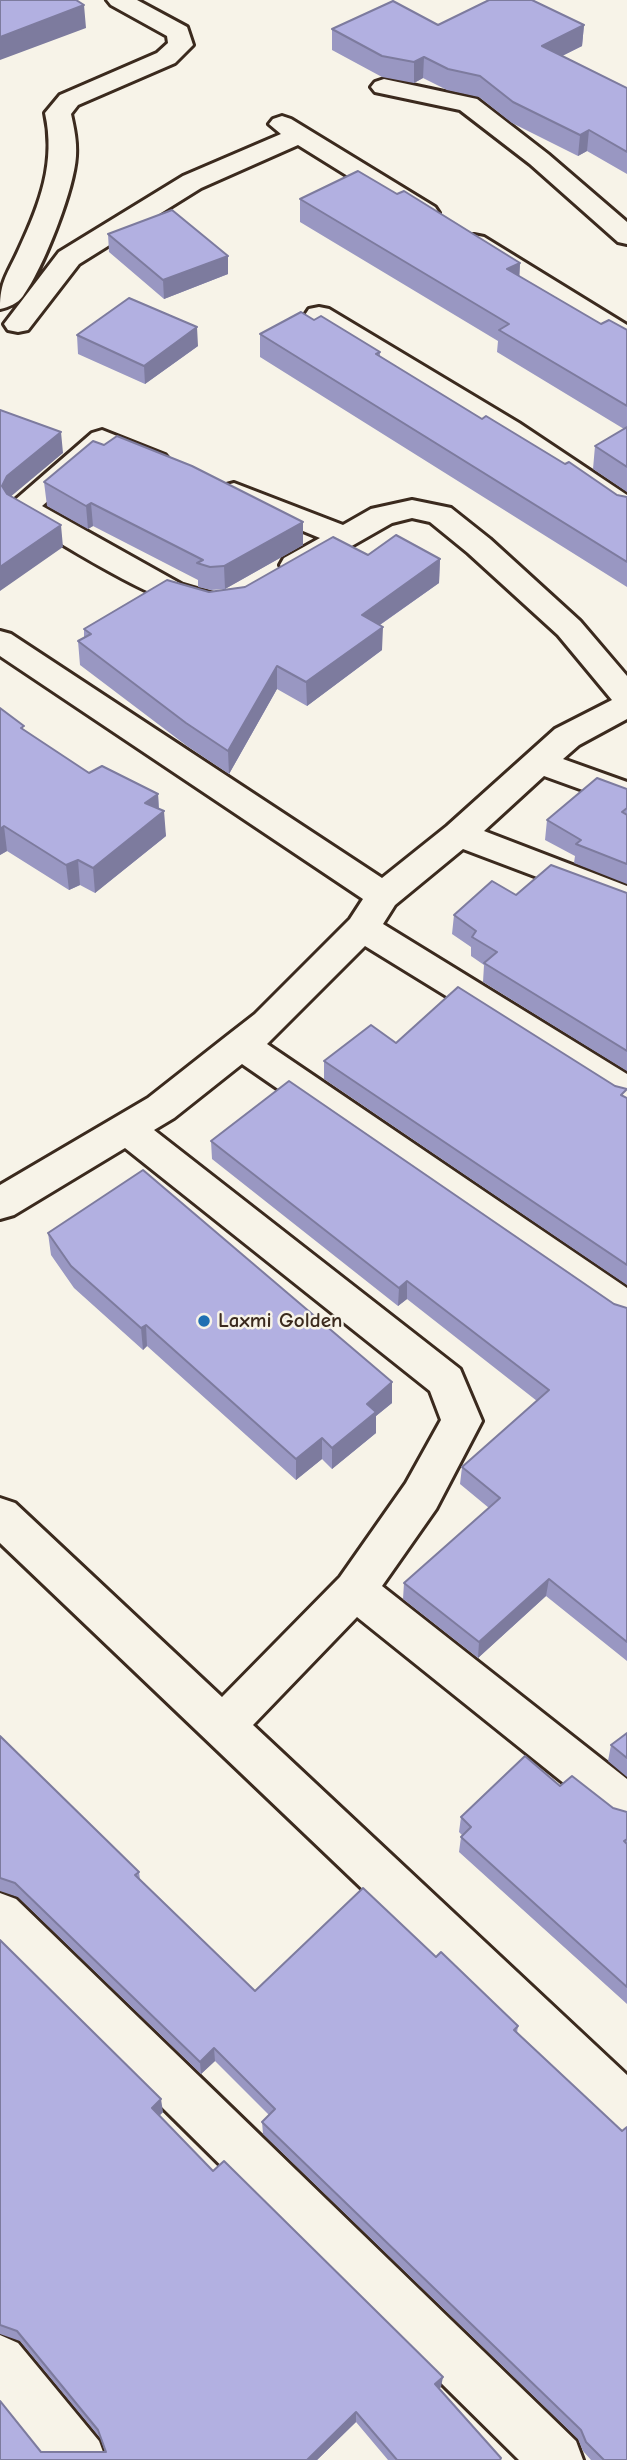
<!DOCTYPE html>
<html>
<head>
<meta charset="utf-8">
<style>
	body { margin:0 }
	canvas { display:block; background:#f7f3e8 }
</style>
</head>
<body>
<canvas width="627" height="2460"></canvas>
<script>
const c = document.querySelector('canvas').getContext('2d');
c.lineJoin = 'round';
function stroke(path, color, width, dash) { c.strokeStyle = color; c.lineWidth = width; c.lineCap = dash ? 'butt' : 'round'; c.setLineDash(dash || []); c.stroke(path); }
function fill(path, color) { c.fillStyle = color; c.fill(path, 'evenodd'); }
function write(font, color, halo, rows, align = 'center') {
  c.font = font + ' "Comic Neue",sans-serif'; c.lineWidth = 5; c.setLineDash([]); c.textBaseline = 'middle'; c.strokeStyle = halo; c.fillStyle = color; for (const [text, x, y, turn = 0] of rows) {
    c.save(); c.translate(x, y); c.rotate((+turn || 0) * Math.PI / 180); c.textAlign = isNaN(turn) ? turn : align; if (halo) c.strokeText(text, 0, 0); c.fillText(text, 0, 0); c.restore();
  }
}
const street = new Path2D(`
	M107 0H137L187 27 193 45 175 63 78 105 71 114C74 128 77 141 76 156 74 190 43 269 23 296 17 304 9 307 0 309 0 280 8 274 19 249 40 204 56 162 45 113L60 95 157 53 168 43 167 36 111 5Z
	M384 79 477 99 548 154 627 222V244L618 242 530 164 460 110 375 92 371 87 375 82Z
	M282 116 291 119 435 207 439 213 435 219 426 221 417 219 298 145 201 188 79 264 28 330 18 332 8 330 4 324 59 252 183 176 281 134 269 124 273 119Z
	M474 235 484 237 627 325V345L617 343 464 249 461 243 464 237Z
	M319 307 329 309 519 423 627 495V518L616 516 499 435 309 321 305 315 309 309Z
	M102 430 165 455 170 461 165 467 155 470 145 467 106 451 42 506 183 585 220 596 225 603 220 610C177 621 53 537 11 514L7 507 92 433Z
	M234 483 343 525 371 509 412 500 451 508 490 539 580 621 627 676V719L579 745 563 759 627 782V806L544 776 484 831 627 886V911L463 849 395 905 383 924 627 1074V1106L614 1102 552 1061 365 946 267 1044 627 1288V1325L613 1320 242 1064 174 1118 154 1130 460 1369 482 1421 436 1509 382 1586 627 1779V1827L611 1821 357 1617 253 1725 627 2075V2132L610 2125 0 1543V1498L15 1503 222 1697 340 1577 406 1483 441 1420 430 1391 125 1148 14 1215 0 1219V1185L148 1098 228 1035 255 1014 350 919 363 899 0 656V631L11 634 382 878 447 826 555 729 612 700 558 635 468 553 430 522 412 518 392 523 306 572 295 575 284 572 280 565 284 558 320 538 223 498 219 492 223 486Z
	M0 1893 16 1899 576 2441 583 2460H519L0 1947Z
	M0 2335 18 2343 99 2441 106 2460H46L0 2402Z`);
const wall = new Path2D(`
	M438 25H584L582 46 562 56 627 88V174L587 151 578 156 512 123 479 97 447 90 423 78 414 83 382 77 332 50V29Z
	M397 194 520 263 519 276 601 324 627 330V492L593 469 595 446 624 429 497 352 498 341 300 222V199Z
	M108 234 228 256V274L164 299 109 252Z
	M314 320 380 352V357L482 419 617 495 627 497V587L260 357V334Z
	M77 335 198 346 145 384 78 354Z
	M44 482 303 545 225 589 211 590 198 587V580L93 526 88 529 47 506Z
	M368 555 440 559 439 583 380 625 382 650 307 706 277 689 229 774 187 746 80 665 78 641 84 638V629L209 592 245 587Z
	M0 708 24 730 89 773 158 794 159 809 166 836 95 893 80 885 69 890 7 851 0 855Z
	M627 789V884L574 863 575 856 545 840 547 820Z
	M627 893V1071L483 982 484 965 471 956V947L452 934 454 915 516 895Z
	M396 1043 627 1098V1285L324 1079V1061Z
	M211 1141 614 1304 627 1308V1661L546 1596 478 1658 403 1599 404 1583 489 1508 460 1484 462 1467 537 1401 407 1299 398 1306 212 1159Z
	M48 1233 392 1403 376 1416V1433L332 1469 322 1459 296 1480 147 1346 143 1350 74 1288 51 1255Z
	M627 1733V1777L608 1761 611 1745Z
	M0 1736 139 1872 140 1880 255 1991 436 1957 518 2026 517 2033 627 2460H591L583 2451 578 2439 263 2134 262 2122 269 2115 215 2061 201 2074 18 1897 0 1891Z
	M560 1786 613 1808 627 1812V2004L459 1852 461 1837 462 1835 459 1832 461 1817Z
	M0 1940 163 2112 159 2116 213 2171 441 2387 439 2389 501 2458V2460H388L356 2422 317 2460 41 2452H105L101 2439 20 2341 0 2334Z`);
const shadedWall = new Path2D(`
	M84 5 86 28 0 60V37Z
	M584 25 582 46 540 67 542 46Z
	M424 57 423 78 414 83V62Z
	M589 130 587 151 578 156 580 135Z
	M228 256V274L164 299 163 280Z
	M520 263 519 285 507 269Z
	M197 327 198 346 145 384 144 366Z
	M61 432 63 453 9 498 2 486 7 476Z
	M91 503 93 526 88 529 86 506Z
	M303 522V545L225 589 224 566Z
	M61 525 63 547 0 591V567Z
	M440 559 439 583 361 638 362 615Z
	M383 627 382 650 307 706 306 682Z
	M277 666V689L229 774 228 751Z
	M158 794 159 815 164 811 166 836 95 893 93 868 145 803Z
	M4 826 7 851 0 855V829Z
	M78 860 80 885 69 890 66 865Z
	M407 1281V1299L398 1306 399 1288Z
	M146 1325 147 1346 143 1350 141 1328Z
	M392 1382V1403L376 1416V1433L332 1469V1448L367 1404Z
	M322 1438V1459L296 1480V1459Z
	M549 1579 546 1596 478 1658 479 1642Z
	M214 2048 215 2061 201 2074 200 2062Z
	M161 2099 163 2112 154 2121 152 2108Z
	M443 2377 441 2387 433 2394 435 2384Z
	M356 2412V2422L317 2460H307Z`);
const building = new Path2D(`
	M0 0H76L84 5 0 37Z
	M489 0H532L584 25 542 46 627 88V152L589 130 580 135 513 102 480 76 448 69 424 57 414 62 382 56 332 29 393 1 438 25Z
	M358 171 397 194 404 191 520 263 507 269 601 324 609 320 627 330V406L499 330 509 324 300 199Z
	M172 210 228 256 163 280 108 234Z
	M129 298 197 327 144 366 77 335Z
	M301 312 314 320 321 316 380 352 376 354 482 419 486 416 565 464 569 462 617 495 627 497V562L260 334Z
	M0 410 61 432 7 476 2 486 7 494 61 525 0 567Z
	M627 427V467L595 446Z
	M117 436 192 466 303 522 224 566 210 567 197 563 203 560 91 503 86 506 44 482 93 441 104 445Z
	M396 535 440 559 362 615 383 627 306 682 277 666 228 751 186 723 78 641 91 634 84 629 167 580 209 592 245 587 333 537 368 555Z
	M0 708 24 726 21 728 89 773 102 766 158 794 145 803 164 811 93 868 78 860 66 865 4 826 0 829Z
	M597 778 627 789V808L622 812 627 815V864L576 844 581 840 547 820Z
	M551 865 627 893V1051L484 963 497 952 472 937 476 931 454 915 492 881 516 895Z
	M458 987 615 1086 627 1089 621 1095 627 1098V1265L324 1061 371 1025 396 1043Z
	M289 1081 614 1304 627 1308V1642L549 1579 479 1642 404 1583 500 1498 462 1467 549 1390 407 1281 399 1288 211 1141Z
	M143 1170 392 1382 367 1404 376 1412 332 1448 322 1438 296 1459 146 1325 141 1328 71 1266 48 1233Z
	M627 1733V1758L611 1745Z
	M0 1736 139 1872 135 1875 255 1991 363 1888 436 1957 441 1952 518 2026 514 2030 622 2131 627 2127V2460H604L586 2442 581 2430 262 2122 275 2109 214 2048 200 2062 15 1883 0 1878Z
	M525 1756 560 1786 572 1776 613 1808 627 1812V1839L624 1841 627 1844V1987L461 1837 471 1827 461 1817Z
	M0 1940 161 2099 152 2108 213 2171 224 2161 443 2377 435 2384 501 2458 500 2460H397L356 2412 307 2460H0V2401L41 2452H106L98 2430 17 2331 0 2325Z`);
const markers = [
	[204,1321,7,"#1f6fb2"]
];
const poiNames = [
	["Laxmi Golden",218,1321]
];
stroke(street, '#3b2a1e', 6);
fill(street, '#f7f3e8');
fill(wall, '#9997c2');
fill(shadedWall, '#7d7b9e');
fill(building, '#b2b0e1');
stroke(building, '#7d7b9e', 2);
for (const [x, y, r, color] of markers) { const dot = new Path2D(); dot.arc(x, y, r, 0, 2 * Math.PI); c.fillStyle = color; c.fill(dot); stroke(dot, '#f7f3e8', 2.5); }
write('bold 21px', '#3b2a1e', '#f7f3e8', poiNames, 'left');
</script>
</body>
</html>
